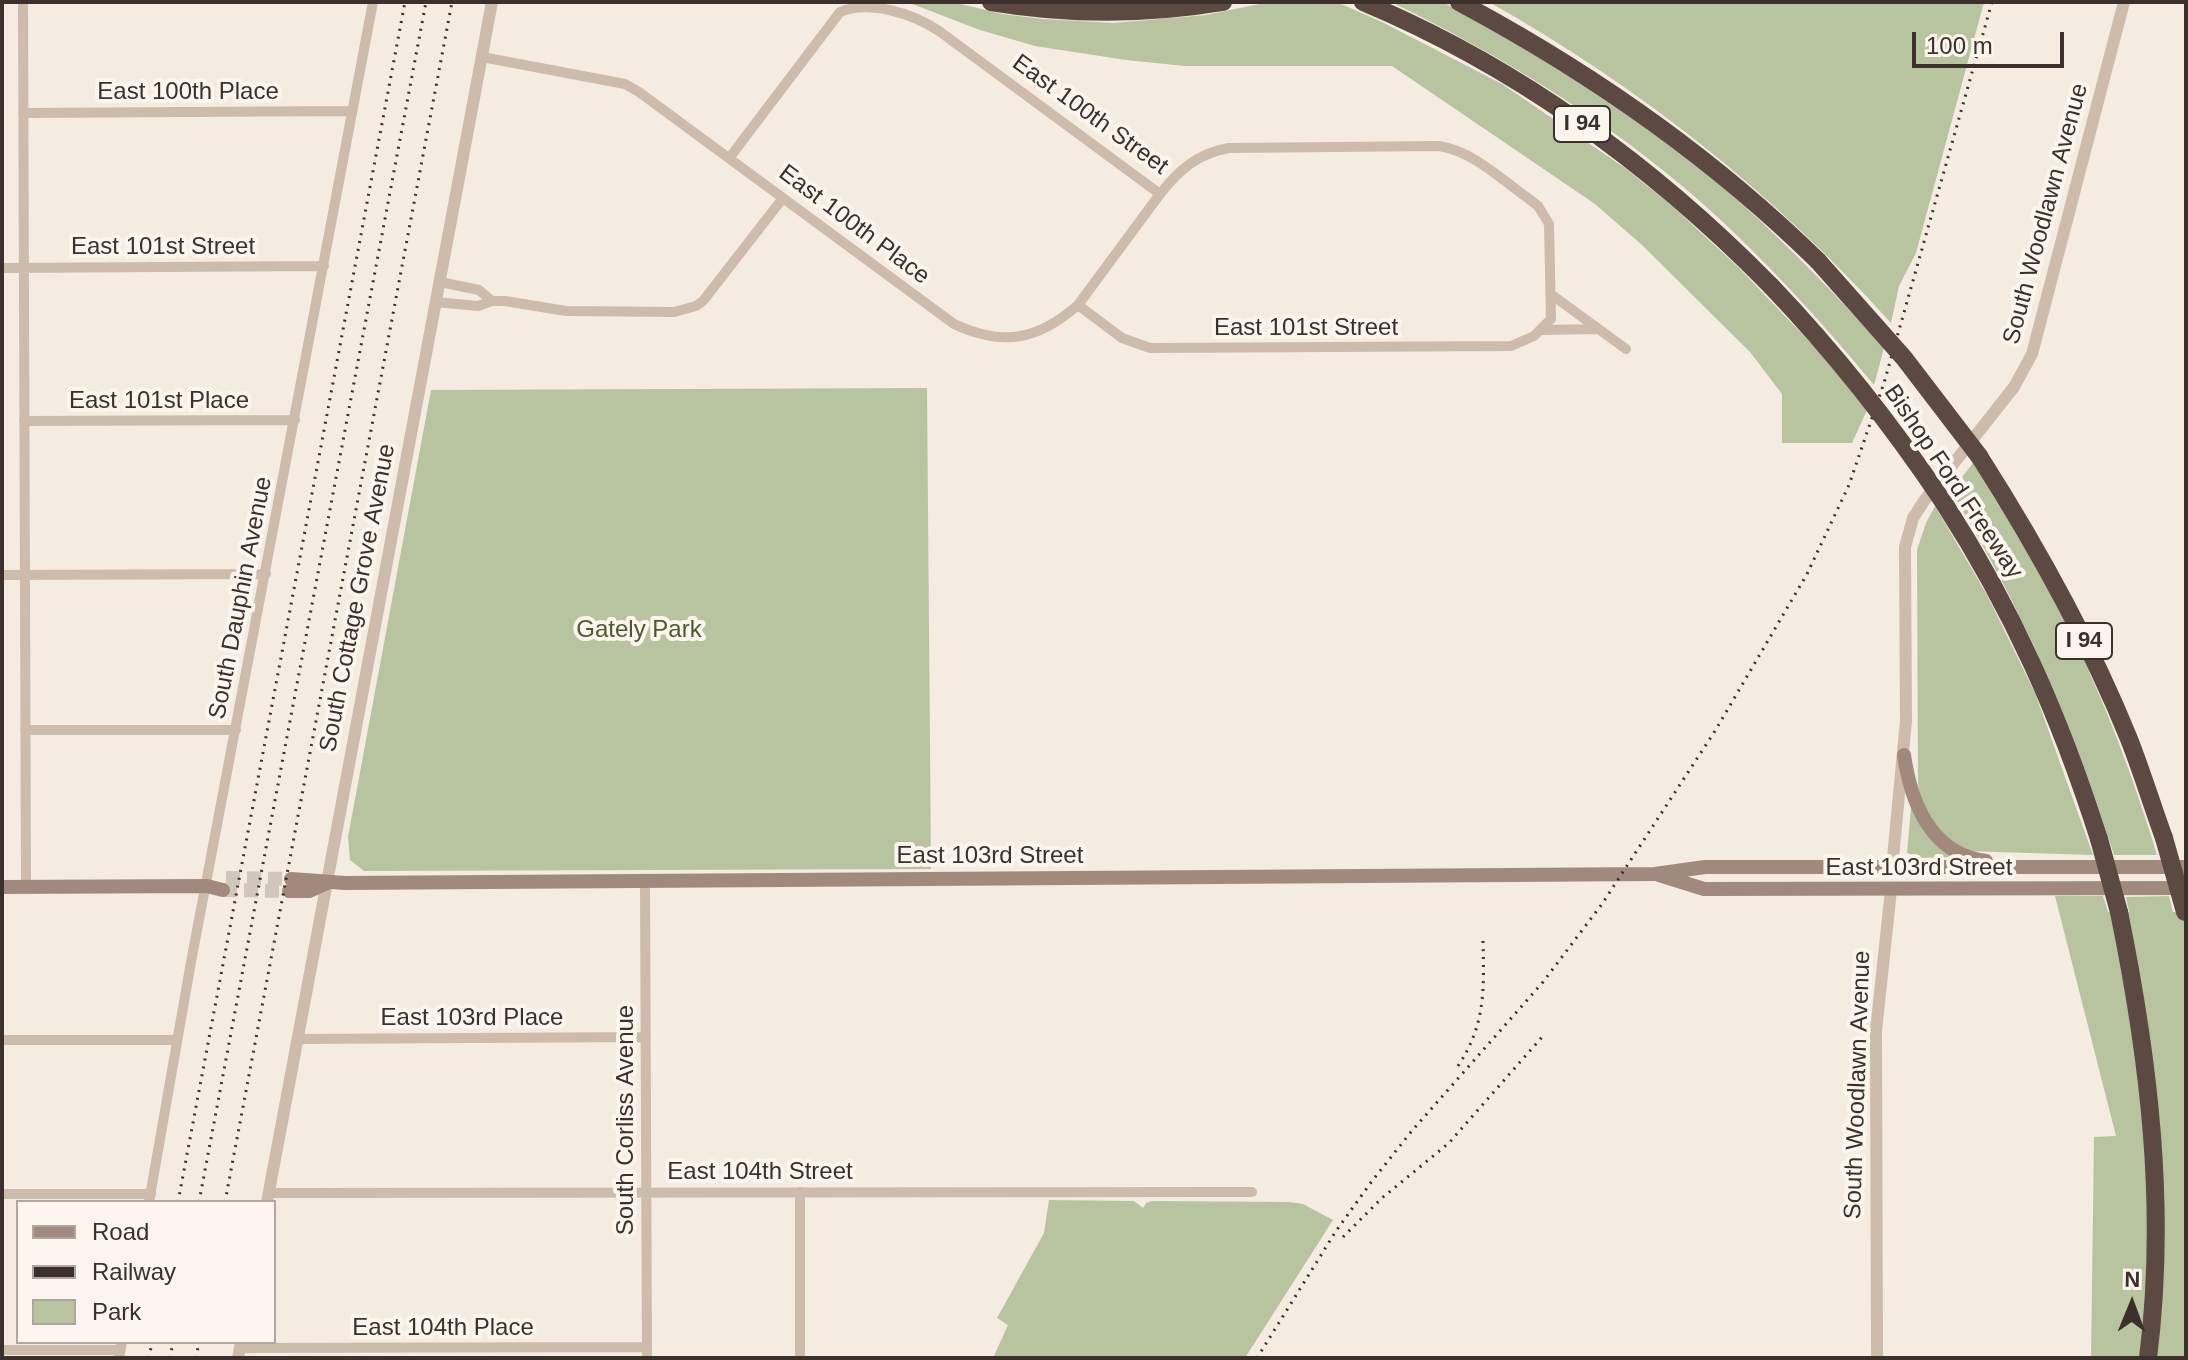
<!DOCTYPE html>
<html>
<head>
<meta charset="utf-8">
<style>
	body { margin:0 }
	#map { position:relative; width:2188px; height:1360px; overflow:hidden; background:#f4ebe1; font-family:Helvetica,sans-serif }
	canvas { display:block }
	.frame { position:absolute; inset:0; border:4px solid #3b302b; pointer-events:none }
	.legend { position:absolute; left:16px; top:1200px; width:260px; height:144px; box-sizing:border-box; background:#fbf5ee; border:2px solid #aea6a0; margin:0; padding:10px 14px; list-style:none; font-size:24px; color:#3b302b }
	.legend li { display:flex; align-items:center; gap:16px; height:40px }
	.legend b { width:40px; border:2px solid #aea6a0 }
	.north { position:absolute; left:2092px; top:1264px; width:80px; height:80px; -webkit-text-stroke:6px #fbf5ee; paint-order:stroke; rotate:1deg; font-size:22px; font-weight:700; line-height:32px; text-align:center; color:#3b302b }
	.north::after { content:''; display:block; margin:auto; width:28px; height:36px; background:#3b302b; clip-path:polygon(50% 0,100% 100%,50% 72%,0 100%) }
	.scale { position:absolute; left:1912px; top:32px; width:152px; height:36px; box-sizing:border-box; border:4px solid #3b302b; border-top:0; padding-left:10px; font-size:24px; line-height:28px; white-space:nowrap; color:#3b302b; -webkit-text-stroke:6px #fbf5ee; paint-order:stroke }
</style>
</head>
<body>
<div id="map">
<canvas width="2188" height="1360"></canvas>
<div class="frame"></div>
<ul class="legend">
<li><b style="height:10px;background:#a18a7d"></b>Road</li>
<li><b style="height:10px;background:#3b302b"></b>Railway</li>
<li><b style="height:22px;background:#b8c4a0"></b>Park</li>
</ul>
<div class="north">N</div>
<div class="scale">100 m</div>
</div>
<script>
const c = document.querySelector('canvas').getContext('2d');
c.lineJoin = 'round';
function fill(path, color) { c.fillStyle = color; c.fill(path, 'evenodd'); }
function stroke(path, color, width, dash) { c.strokeStyle = color; c.lineWidth = width; c.lineCap = dash ? 'butt' : 'round'; c.setLineDash(dash || []); c.stroke(path); }
function write(font, color, halo, rows, align = 'center') {
  c.font = font + ' Helvetica,sans-serif'; c.lineWidth = 8; c.setLineDash([]); c.textBaseline = 'middle'; c.strokeStyle = halo; c.fillStyle = color; for (const [text, x, y, turn = 0] of rows) {
    c.save(); c.translate(x, y); c.rotate((+turn || 0) * Math.PI / 180); c.textAlign = isNaN(turn) ? turn : align; if (halo) c.strokeText(text, 0, 0); c.fillText(text, 0, 0); c.restore();
  }
}
const green = new Path2D(`
	M907 2H952L1002 14 1043 19 1114 23 1206 15 1269 2 1341 4 1382 22 1502 84 1625 168 1670 204 1739 268 1826 359 1867 410 1852 443H1782V394L1750 352 1642 245 1595 204 1392 66H1185L1126 60 1035 46 980 30Z
	M1391 2H1442L1455 8C1495 32 1537 54 1577 78 1694 151 1793 247 1884 348L1874 385C1821 321 1764 258 1702 203 1609 121 1502 56 1391 2Z
	M1489 2H1984L1916 253 1899 286 1891 323C1775 194 1640 87 1489 2Z
	M927 388 931 869 364 871 350 860 348 837 431 390Z
	M1973 463C2007 519 2042 574 2071 633 2106 705 2134 779 2157 855H2114C2072 723 2023 610 1951 491Z
	M1935 506 1987 595 2035 693 2093 855 1966 851 1947 841 1922 806 1918 783 1917 550 1926 523Z
	M1911 808 1913 809 1953 857 1921 858 1907 853Z
	M2055 896H2103L2108 912H2129L2126 897 2169 896 2173 912H2186V1358H2091L2094 1137 2116 1136Z
	M1049 1200 1134 1201 1143 1208 1146 1203 1152 1201 1289 1202 1303 1204 1333 1220 1245 1358H993L1008 1325 997 1318 1044 1233Z`);
const secondaryTunnel = new Path2D(`
	M226 878 291 879
	M223 890 289 891`);
const minor = new Path2D(`
	M23 2 26 887
	M482 57 625 84 639 92 954 324C1003 347 1038 340 1078 305L1160 194
	M23 113 352 111
	M730 157 840 12C869 0 912 13 939 31L1160 194C1179 170 1198 153 1229 148L1439 146C1473 151 1502 180 1529 199L1538 206 1549 224 1551 319 1534 336 1511 346 1150 348 1122 338 1078 305
	M2 268 324 266
	M440 282 479 290 492 301
	M1552 295 1626 349
	M436 302 478 306 492 301H505L566 311 674 312 696 306 703 301 783 198
	M1542 330 1598 329
	M24 421 295 420
	M2 575 266 574
	M25 730H236
	M645 881 647 1358
	M298 1039 646 1037
	M2 1040H177
	M800 1192V1358
	M269 1193 1252 1192
	M2 1194H151
	M149 1202 191 962 373 2
	M240 1348 647 1347
	M2 1350H120
	M119 1358 122 1342`);
const tertiary = new Path2D(`
	M1892 868 1906 721 1905 547 1913 518 1924 501 2014 387 2032 354 2124 2
	M267 1202 492 2
	M238 1358 241 1342
	M1877 1358 1876 1031 1891 890`);
const secondary = new Path2D(`
	M1904 755C1911 803 1931 854 1986 861
	M1659 875 1704 889 2186 888
	M291 879 345 883 1655 874 1705 867H2186
	M2 887 207 886 223 890
	M289 891H309L327 883`);
const motorway = new Path2D(`
	M991 2C1069 15 1146 15 1223 2
	M1363 2C1518 67 1654 167 1771 286
	M1459 2C1590 72 1712 157 1818 261
	M1979 456C2037 547 2089 640 2129 739 2142 772 2152 805 2164 838
	M1944 503C2013 610 2060 717 2099 839
	M2119 912C2149 1059 2167 1208 2148 1358`);
const rail = new Path2D(`
	M1458 1066C1486 1024 1484 989 1483 940
	M178 1202 405 2
	M199 1202 426 2
	M225 1202 452 2
	M1343 1237 1382 1198 1449 1143 1542 1037
	M149 1358 152 1342
	M170 1358 173 1342
	M196 1358 199 1342
	M1257 1358 1336 1231 1372 1181 1411 1132 1543 982 1602 904 1715 731 1807 574 1849 485 1884 383 1992 2`);
const motorwayBridge = new Path2D(`
	M1818 261 1904 358 1979 456
	M1771 286C1836 354 1892 425 1944 503
	M2164 838 2185 912
	M2099 839 2119 912`);
const shields = [
	[1582,124,56],
	[2084,641,56]
];
const shieldNames = [
	["I 94",1582,124],
	["I 94",2084,641]
];
const streetNames = [
	["East 100th Place",188,92],
	["East 100th Street",1090,115,36],
	["South Woodlawn Avenue",2046,214,-75],
	["East 100th Place",854,225,37],
	["East 101st Street",163,247],
	["East 101st Street",1306,328],
	["East 101st Place",159,401],
	["Bishop Ford Freeway",1953,482,56],
	["South Dauphin Avenue",241,598,-79],
	["South Cottage Grove Avenue",358,598,-79],
	["East 103rd Street",990,856],
	["East 103rd Street",1919,868],
	["East 103rd Place",472,1018],
	["South Woodlawn Avenue",1858,1085,-88],
	["South Corliss Avenue",626,1120,-90],
	["East 104th Street",760,1172],
	["East 104th Place",443,1328]
];
const parkNames = [
	["Gately Park",639,630]
];
fill(green, '#b8c4a0');
stroke(secondaryTunnel, '#cfc6bd', 14, [14, 7]);
stroke(minor, '#cdbbac', 10);
stroke(tertiary, '#cdbbac', 12);
stroke(secondary, '#a18a7d', 14);
stroke(motorway, '#5c4a42', 18);
stroke(rail, '#3b302b', 3, [2, 6]);
stroke(motorwayBridge, '#5c4a42', 18);
for (const [x, y, w] of shields) { const box = new Path2D(); box.roundRect(x - w / 2, y - 18, w, 36, 6); c.fillStyle = '#fbf5ee'; c.fill(box); stroke(box, '#3b302b', 2); }
write('bold 22px', '#3b302b', null, shieldNames);
write('24px', '#3b302b', '#fbf5ee', streetNames);
write('24px', '#4a5a2e', '#fbf5ee', parkNames);
</script>
</body>
</html>
